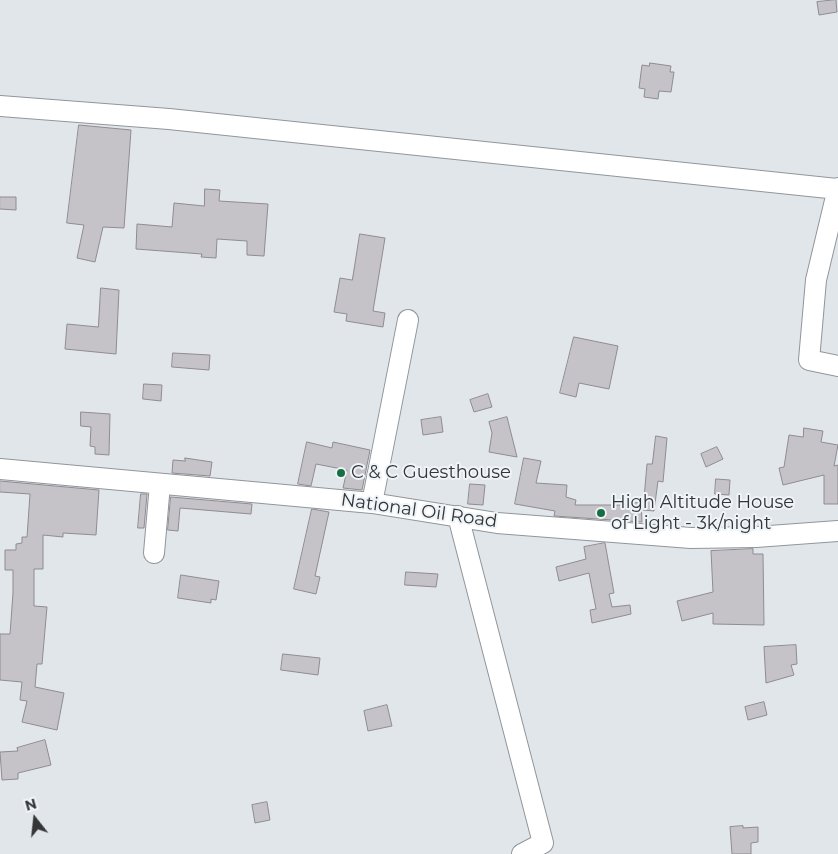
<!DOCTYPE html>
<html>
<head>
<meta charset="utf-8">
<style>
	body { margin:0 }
	#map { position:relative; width:838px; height:854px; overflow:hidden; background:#e1e6eb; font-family:Montserrat,sans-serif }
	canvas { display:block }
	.north { position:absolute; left:10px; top:794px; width:50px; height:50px; -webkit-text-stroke:4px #eef4f8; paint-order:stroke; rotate:344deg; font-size:14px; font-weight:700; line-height:20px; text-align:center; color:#333537 }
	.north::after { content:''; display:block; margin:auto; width:18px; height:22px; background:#333537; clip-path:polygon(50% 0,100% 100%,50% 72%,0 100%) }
</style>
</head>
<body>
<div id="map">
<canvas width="838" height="854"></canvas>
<div class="north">N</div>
</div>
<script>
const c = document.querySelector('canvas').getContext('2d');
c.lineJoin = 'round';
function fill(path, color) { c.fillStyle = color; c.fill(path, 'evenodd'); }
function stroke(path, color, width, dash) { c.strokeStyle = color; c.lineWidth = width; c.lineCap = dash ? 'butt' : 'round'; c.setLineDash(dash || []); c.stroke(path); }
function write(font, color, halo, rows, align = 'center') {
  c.font = font + ' Montserrat,sans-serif'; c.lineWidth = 4; c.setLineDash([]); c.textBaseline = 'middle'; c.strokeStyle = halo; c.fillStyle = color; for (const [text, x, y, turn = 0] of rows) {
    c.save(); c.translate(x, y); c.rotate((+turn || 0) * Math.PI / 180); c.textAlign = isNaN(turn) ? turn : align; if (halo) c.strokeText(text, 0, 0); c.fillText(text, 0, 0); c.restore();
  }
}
const building = new Path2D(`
	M836 0 837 12 819 15 817 2Z
	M650 63 671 66 670 72H674L671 92 659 91 658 99 644 97 645 89 639 88 642 65 649 66Z
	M79 125 131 130 124 228 103 227 95 262 77 258 84 225 67 223Z
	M205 189 220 190 219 201 268 204 264 256 247 255V241L217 239 216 258 201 257 202 254 136 249 137 224 172 227 174 203 204 206Z
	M0 197H16V210L0 209Z
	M360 234 385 238 373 311 385 313 383 327 346 321 347 314 334 312 340 278 352 280Z
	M101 288 119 290 116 354 65 349 67 324 98 327Z
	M574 337 618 346 609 389 579 383 576 397 560 393Z
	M173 353 210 355 209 370 172 367Z
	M144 384 162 385 161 401 143 399Z
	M488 394 492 407 474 412 470 400Z
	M81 412 110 414 109 455 95 454V447L90 446 91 427 81 426Z
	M441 417 443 432 423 435 421 420Z
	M507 417 517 457 489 452 492 433 489 422Z
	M804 428 823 431 821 442 838 445 834 466 838 465V504H824V475L783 485 779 468 784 467 789 435 803 437Z
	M656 436 667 438 663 482 658 481 654 511 643 510 647 464H652Z
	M307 442 332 448 333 442 370 450 362 490 343 488 347 470 316 464 311 486 298 484Z
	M717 447 723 459 706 467 701 454Z
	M185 458 212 462 210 476 172 473 173 460 185 461Z
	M524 458 541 461 536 483 567 485 566 497 576 500 575 505H620L641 502 642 522 554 516 555 511 515 504Z
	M716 479 730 480 729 495 715 494Z
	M0 481 99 490 96 535 63 533V537L43 535V569H34V606L47 607 42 664H37L35 687 64 693 57 730 22 722 27 701 20 700 22 682 0 680V634H10L13 593V570H5V550H16V544L22 543V537H27L30 494 0 492Z
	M470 484 485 485 483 505 468 504Z
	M141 494H147L144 528H138Z
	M171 497 252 504 251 514 180 508 178 531 168 530Z
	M312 509 329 512 315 576 320 577 316 594 294 589Z
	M605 543 614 593 609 594 612 607 630 605 631 614 592 623 590 610 596 609 589 573 559 581 556 567 586 559 584 547Z
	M753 549V554H763L764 625 713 624V613L682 621 677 601 713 592 711 551Z
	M406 572 438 574 436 587 405 585Z
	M181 575 219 581 216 600 211 599V603L178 598Z
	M796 645 797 664 791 665 794 675 766 683 764 647Z
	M283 654 320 658 318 675 281 670Z
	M764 702 767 715 748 720 745 707Z
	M387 705 392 726 368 731 364 711Z
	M45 740 51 765 18 773V779L2 780 0 752 18 751 17 748Z
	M267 802 270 820 255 823 252 805Z
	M743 826V828L758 827V842L751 843V854H732L730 827Z`);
const street = new Path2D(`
	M0 106 169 119 838 189
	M838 188 816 280 809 360 838 366
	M0 469 372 503 497 523 691 538 756 537 838 531
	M372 503 408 320
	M458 516 543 843 522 854
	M154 553 160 484`);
const markers = [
	[341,473,5,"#166f42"],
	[601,513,5,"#166f42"]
];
const poiNames = [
	["C & C Guesthouse",351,473],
	["High Altitude House",611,503],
	["of Light - 3k/night",611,524]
];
const streetNames = [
	["National Oil Road",419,511,8]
];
fill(building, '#c5c2c8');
stroke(building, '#8f8c91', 1);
stroke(street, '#91969a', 22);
stroke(street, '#fff', 20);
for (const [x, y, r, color] of markers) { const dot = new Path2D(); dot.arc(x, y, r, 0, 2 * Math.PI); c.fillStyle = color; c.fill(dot); stroke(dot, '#eef4f8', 2); }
write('18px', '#333537', '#eef4f8', poiNames, 'left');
write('18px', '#333537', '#eef4f8', streetNames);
</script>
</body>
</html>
